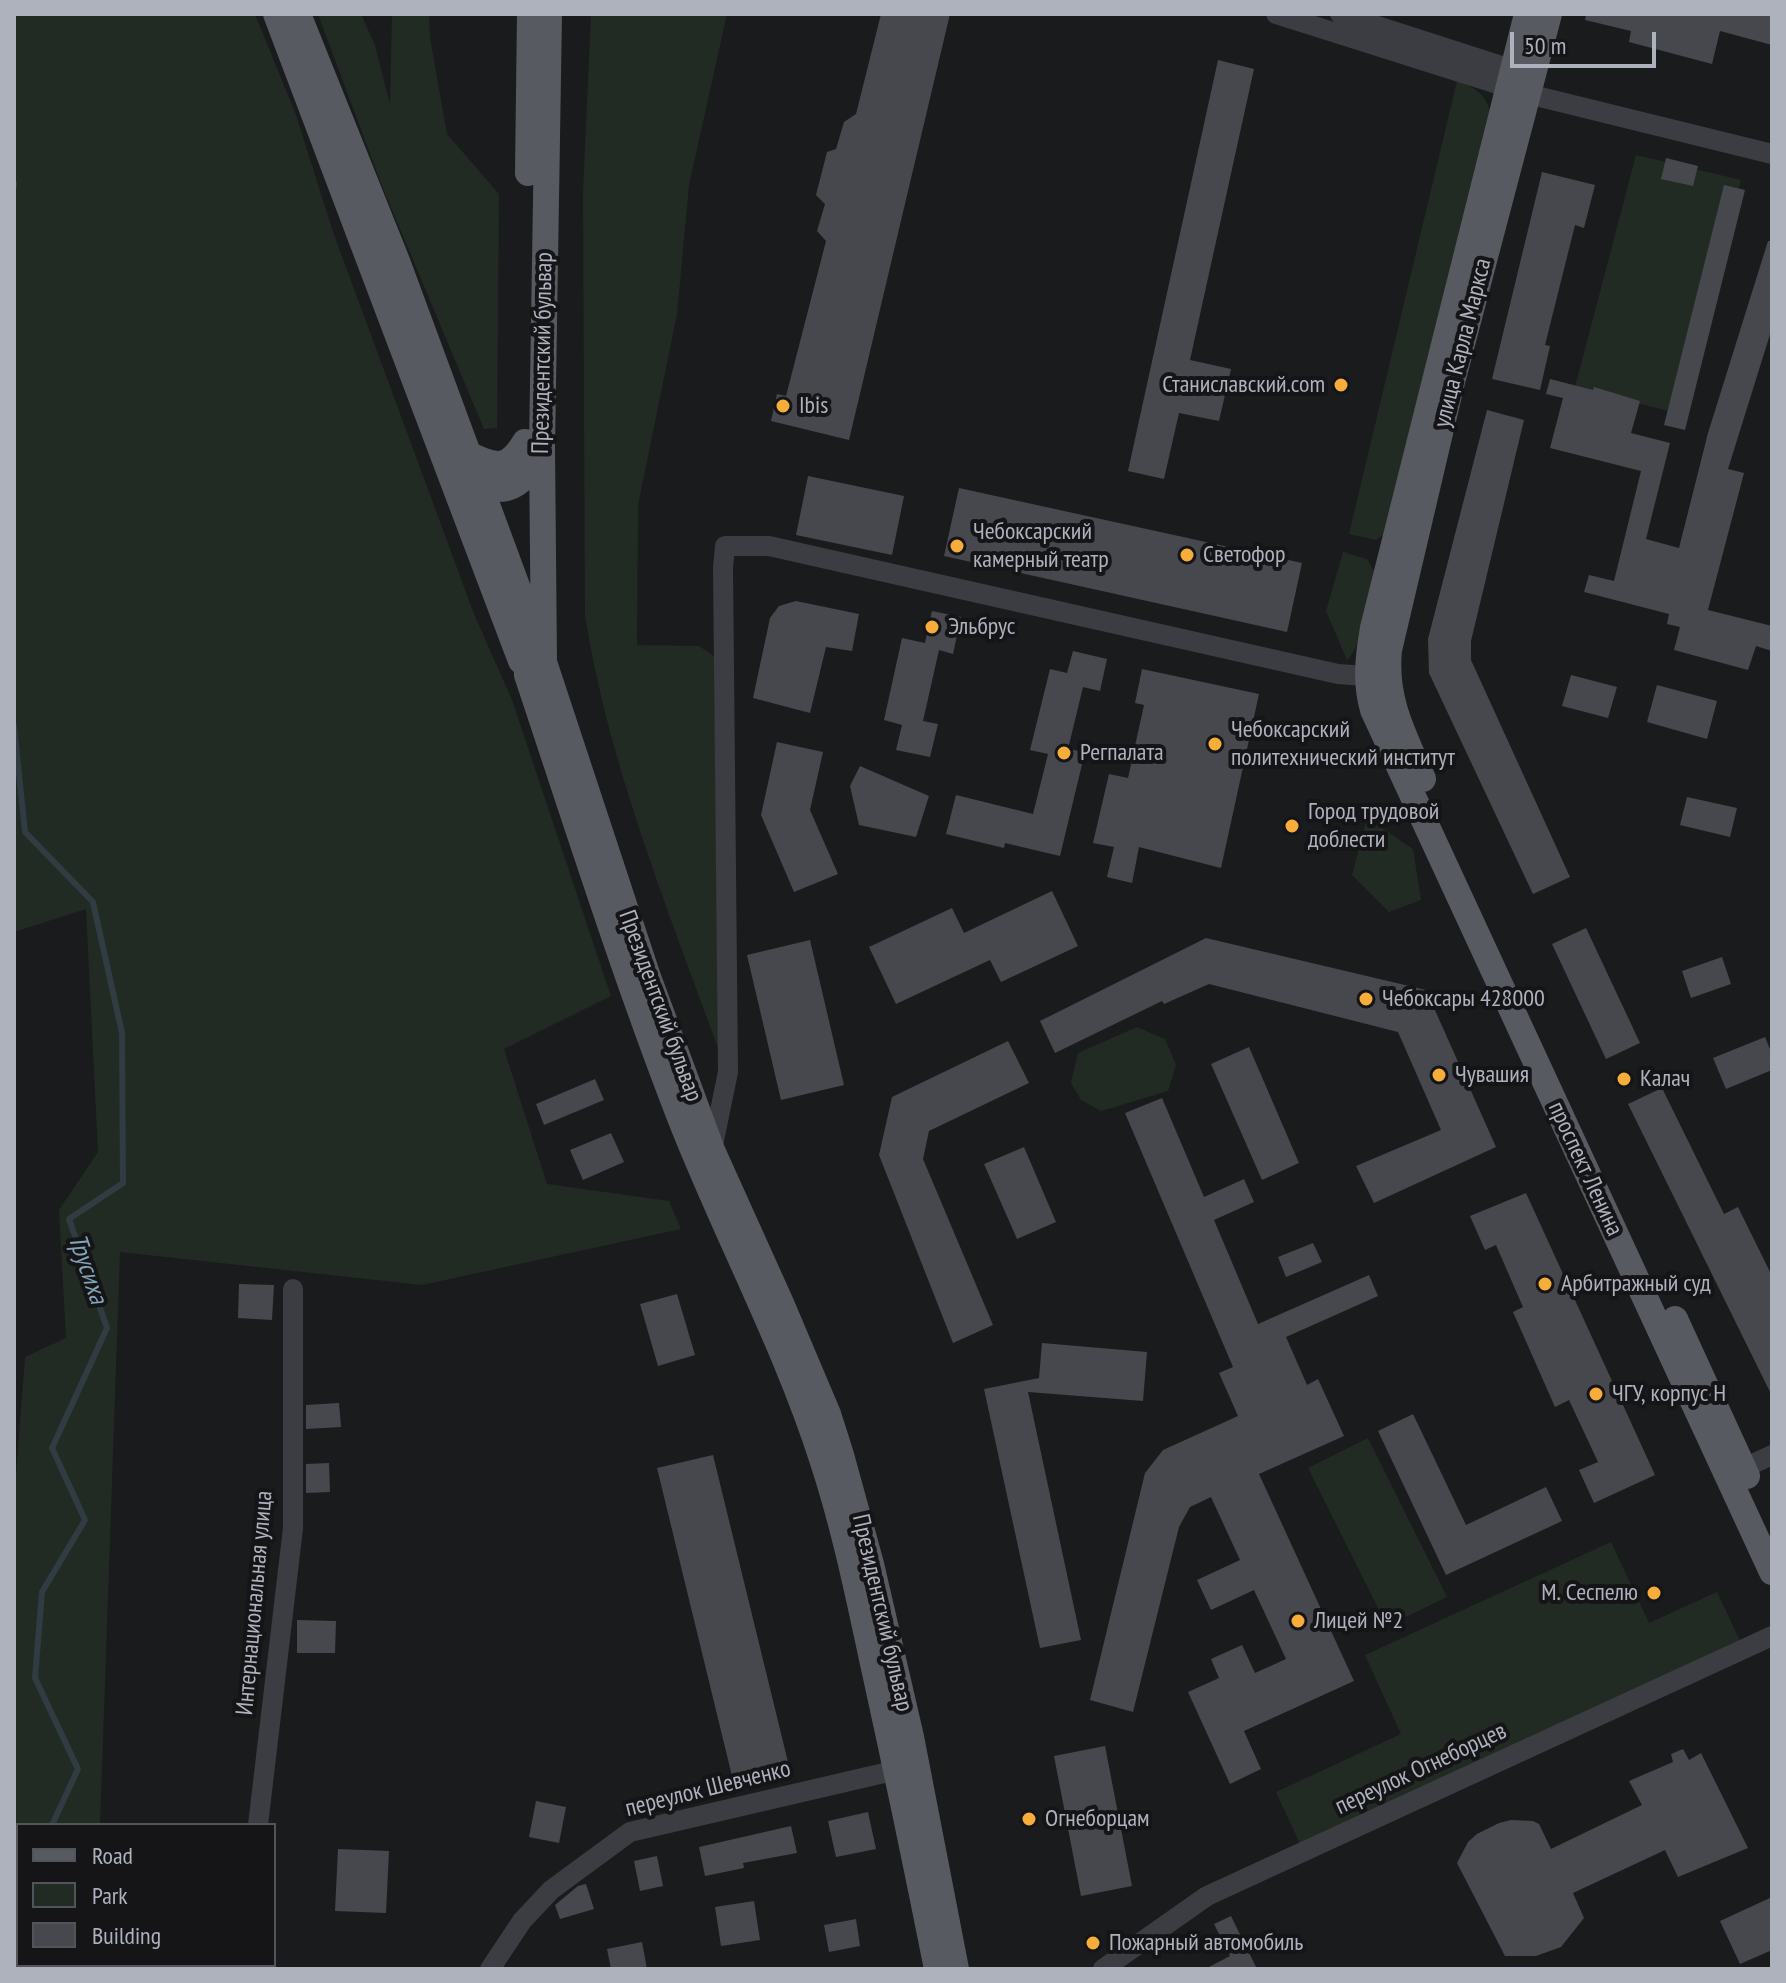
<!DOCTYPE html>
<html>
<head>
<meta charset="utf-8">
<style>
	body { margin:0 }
	#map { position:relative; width:1786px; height:1983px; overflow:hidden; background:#1a1b1d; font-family:"PT Sans Narrow",sans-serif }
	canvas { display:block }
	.frame { position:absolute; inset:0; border:16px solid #adb2bd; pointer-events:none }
	.legend { position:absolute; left:16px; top:1823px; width:260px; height:144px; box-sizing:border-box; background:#151518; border:2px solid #52545a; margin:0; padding:10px 14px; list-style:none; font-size:24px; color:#adb2bd }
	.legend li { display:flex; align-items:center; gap:16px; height:40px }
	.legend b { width:40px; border:2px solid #52545a }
	.scale { position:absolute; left:1510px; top:32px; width:146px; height:36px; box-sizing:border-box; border:4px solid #adb2bd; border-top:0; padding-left:10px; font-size:24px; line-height:28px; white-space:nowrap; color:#adb2bd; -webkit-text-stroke:6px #151518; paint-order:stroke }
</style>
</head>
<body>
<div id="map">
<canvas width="1786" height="1983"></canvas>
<div class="frame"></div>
<ul class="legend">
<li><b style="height:10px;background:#575a61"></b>Road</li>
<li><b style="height:22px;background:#222b23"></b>Park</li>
<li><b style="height:22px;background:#47484d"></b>Building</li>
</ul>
<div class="scale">50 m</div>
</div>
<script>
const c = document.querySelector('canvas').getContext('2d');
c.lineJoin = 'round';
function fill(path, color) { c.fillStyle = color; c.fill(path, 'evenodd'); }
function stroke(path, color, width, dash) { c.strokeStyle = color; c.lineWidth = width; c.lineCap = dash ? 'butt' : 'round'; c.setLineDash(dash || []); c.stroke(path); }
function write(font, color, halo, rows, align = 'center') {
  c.font = font + ' "PT Sans Narrow",sans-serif'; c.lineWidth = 8; c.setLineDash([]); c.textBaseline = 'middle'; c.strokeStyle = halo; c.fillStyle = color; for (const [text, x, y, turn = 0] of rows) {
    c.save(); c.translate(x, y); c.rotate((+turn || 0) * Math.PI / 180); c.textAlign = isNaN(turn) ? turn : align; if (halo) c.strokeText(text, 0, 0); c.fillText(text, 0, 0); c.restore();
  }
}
const green = new Path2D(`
	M14 14H255L296 115 333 232 474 614 512 700 611 996 504 1049 547 1184 669 1201 681 1229 422 1285 120 1252 100 1825H18V1965H62L60 1969H14V1501L25 1357 66 1338 59 1210 98 1152 86 909 14 932Z
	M318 14H361L375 45 390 105 392 14H429L430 38 447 134 499 194 497 428 484 429 382 186Z
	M591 14H727L689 185 677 314 638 505 637 645 699 646 714 656 719 1051C668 909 609 766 585 616L583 192Z
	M1457 81C1477 88 1487 95 1491 117L1384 534 1376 540 1349 534Z
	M1636 155 1741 180 1684 415 1575 387Z
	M1343 552 1367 559 1375 573C1370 597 1365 643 1347 660L1326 611Z
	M1367 818 1413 849 1421 900 1389 912 1352 875Z
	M1137 1027 1165 1039 1176 1065 1168 1091 1101 1111 1081 1100 1071 1083 1078 1053Z
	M1368 1438 1447 1597 1387 1626 1308 1468Z
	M1611 1542 1649 1623 1717 1592 1741 1643 1301 1846 1276 1792 1401 1734 1365 1655Z`);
const stream = new Path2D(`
	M14 183V186
	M14 726 25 832 93 902 122 1033 123 1183 69 1219 107 1328 52 1448 85 1520 42 1592 35 1678 78 1769 52 1825
	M14 1907 18 1898`);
const building = new Path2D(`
	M881 14H950L849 440 771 421 777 394 786 396 826 241 817 231 825 204 816 195 827 152 836 149 844 122 856 114Z
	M1586 14H1772V45L1720 31 1712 64 1629 42 1631 31 1585 20Z
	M1218 60 1254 69 1190 360 1231 369 1219 421 1179 413 1164 479 1128 471Z
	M1666 158 1698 166 1693 186 1661 179Z
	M1542 172 1595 185 1584 228 1575 225 1545 345 1550 346 1540 390 1492 379Z
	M1724 185 1745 190 1685 430 1664 425Z
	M1768 241H1772V328L1728 469 1744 473 1708 610 1772 626V651L1756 646 1748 670 1674 650 1680 627 1667 624 1669 614 1584 592 1589 575 1614 581 1641 471 1550 448 1563 398 1546 394 1550 379 1593 390 1594 387 1640 401 1631 433 1670 443 1646 539 1679 548 1708 433Z
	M1487 410 1524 420 1471 641V660L1570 877 1533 894 1429 673 1428 639Z
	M808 476 904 496 892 555 796 535Z
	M959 488 1302 563 1287 632 944 556Z
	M796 601 859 614 852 651 826 647 810 713 753 698 770 618 779 606Z
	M932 611 961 617 953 654 939 650 923 721 938 724 930 757 896 750 902 725 884 720 902 638 925 643Z
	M1073 651 1107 659 1100 691 1083 687 1068 749 1085 752 1060 856 1005 843 1004 848 946 834 956 795 1033 814 1048 754 1030 750 1050 669 1067 673Z
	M1142 669 1259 694 1221 868 1139 847 1132 883 1107 877 1114 847 1093 843 1109 774 1128 778 1144 705 1135 703Z
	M1571 675 1617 687 1608 718 1562 706Z
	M1657 685 1717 701 1707 739 1647 722Z
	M777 742 823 752 810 810 838 874 794 892 761 815Z
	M860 766 929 796 916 837 859 825 850 786Z
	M1687 797 1737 808 1730 837 1680 825Z
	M1052 891 1078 946 1001 982 990 960 896 1004 869 947 952 908 964 933Z
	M1586 928 1640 1043 1606 1059 1552 944Z
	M1206 938 1426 990 1496 1147 1374 1203 1356 1166 1441 1130 1398 1032 1209 984 1164 1004 1162 1001 1055 1053 1040 1021Z
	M810 940 844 1085 781 1100 747 955Z
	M1722 957 1731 984 1691 998 1682 971Z
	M1765 1037 1772 1054V1070L1726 1089 1713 1058Z
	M1008 1041 1029 1083 929 1131 923 1159 993 1325 953 1343 879 1155 892 1097Z
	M1249 1047 1299 1163 1262 1180 1211 1064Z
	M595 1079 604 1100 544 1125 536 1104Z
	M1662 1088 1724 1214 1738 1207 1772 1276V1396L1628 1104Z
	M1162 1098 1204 1197 1244 1179 1254 1202 1214 1220 1258 1324 1369 1275 1378 1296 1286 1337 1307 1385 1318 1379 1344 1436 1259 1474 1354 1681 1244 1731 1261 1769 1230 1784 1188 1692 1219 1678 1211 1659 1242 1645 1255 1673 1286 1659 1254 1590 1211 1610 1197 1580 1240 1560 1211 1497 1190 1507 1179 1527 1133 1712 1090 1700 1145 1473 1163 1450 1238 1416 1219 1373 1233 1367 1125 1113Z
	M611 1133 624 1162 583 1180 570 1150Z
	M1024 1147 1056 1222 1017 1239 984 1164Z
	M1526 1193 1655 1475 1594 1503 1579 1470 1598 1462 1569 1400 1555 1407 1513 1312 1523 1307 1496 1245 1485 1250 1470 1216Z
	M1313 1243 1322 1262 1286 1277 1278 1257Z
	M239 1284 274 1285 272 1320 238 1318Z
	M677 1294 695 1355 658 1366 640 1304Z
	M1042 1343 1147 1352 1143 1401 1028 1392 1081 1640 1040 1648 984 1389 1039 1378Z
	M339 1403 341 1427 306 1429V1405Z
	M1413 1414 1466 1525 1546 1487 1562 1521 1446 1575 1378 1431Z
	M713 1455 788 1762 732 1776 657 1468Z
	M329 1463 330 1492 306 1493V1464Z
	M297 1620 336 1621 335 1653H297Z
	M1105 1746 1132 1886 1081 1896 1054 1756Z
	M1683 1749 1689 1760 1701 1753 1748 1848 1678 1877 1665 1850 1573 1893 1584 1918 1561 1947 1536 1956H1505L1457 1863 1468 1842 1477 1834 1499 1823 1511 1820 1533 1821 1539 1824 1551 1849 1642 1805 1629 1781 1673 1762 1671 1754Z
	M536 1801 566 1807 559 1843 529 1837Z
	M868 1812 876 1849 836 1857 828 1821Z
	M791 1826 797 1853 743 1863 744 1868 705 1876 699 1847Z
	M338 1849 389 1851 386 1913 335 1911Z
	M657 1856 663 1886 640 1891 634 1861Z
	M586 1884 594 1909 560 1919 555 1905 578 1886Z
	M1772 1897V1950L1740 1964 1720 1921Z
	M754 1901 760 1940 721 1946 715 1907Z
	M1231 1916 1257 1969H1205L1230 1956 1214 1924Z
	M856 1919 860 1946 829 1952 824 1925Z
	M642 1942 647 1969H611L607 1949Z`);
const minor = new Path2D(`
	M1276 14 1510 88
	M1340 14 1514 70
	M1528 94 1772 154
	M712 1150 728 1072 723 568 725 546H769L1338 674 1366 676
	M1744 1468 1772 1455
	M258 1825 293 1528V1289
	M242 1969V1965
	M490 1969 522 1921 551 1890 630 1832 897 1770
	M1103 1969 1207 1896 1772 1636`);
const major = new Path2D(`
	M276 14 521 661
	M298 14 397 261 534 632
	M549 14 542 447 544 662 648 977 712 1150 781 1303 828 1414 841 1455 871 1564 911 1737 956 1969
	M1527 14 1373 628C1368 657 1365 682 1373 710L1772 1572
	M528 173 530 14
	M468 454C496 468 508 470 525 442
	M469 478C504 501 526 485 540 451
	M526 636 527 675C576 822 623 970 679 1115 724 1231 785 1343 823 1462 845 1529 859 1599 874 1668 896 1768 917 1868 937 1969
	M1423 779C1404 735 1384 700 1389 650L1452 382 1549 14
	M1675 1319 1747 1476`);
const markers = [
	[1341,385,8,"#f7ad39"],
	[783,406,8,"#f7ad39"],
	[957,546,8,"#f7ad39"],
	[1187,555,8,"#f7ad39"],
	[932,627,8,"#f7ad39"],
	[1215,744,8,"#f7ad39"],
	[1064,753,8,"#f7ad39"],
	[1292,826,8,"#f7ad39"],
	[1366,999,8,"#f7ad39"],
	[1439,1075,8,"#f7ad39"],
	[1624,1079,8,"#f7ad39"],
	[1545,1284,8,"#f7ad39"],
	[1596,1394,8,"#f7ad39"],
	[1654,1593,8,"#f7ad39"],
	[1298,1621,8,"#f7ad39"],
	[1029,1819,8,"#f7ad39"],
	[1093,1943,8,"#f7ad39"]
];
const streetNames = [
	["улица Карла Маркса",1463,343,-76],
	["Президентский бульвар",543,353,-89],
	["Президентский бульвар",660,1006,70],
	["проспект Ленина",1585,1169,65],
	["Интернациональная улица",255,1603,-85],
	["Президентский бульвар",882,1613,77],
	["переулок Огнеборцев",1421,1769,-25],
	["переулок Шевченко",708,1789,-14]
];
const poiNames = [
	["Станиславский.com",1325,385,"right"],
	["Ibis",799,406],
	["Чебоксарский",973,532],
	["камерный театр",973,560],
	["Светофор",1203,555],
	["Эльбрус",948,627],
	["Чебоксарский",1231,730],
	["политехнический институт",1231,758],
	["Регпалата",1080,753],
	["Город трудовой",1308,812],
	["доблести",1308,840],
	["Чебоксары 428000",1382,999],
	["Чувашия",1455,1075],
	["Калач",1640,1079],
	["Арбитражный суд",1561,1284],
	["ЧГУ, корпус Н",1612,1394],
	["М. Сеспелю",1638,1593,"right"],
	["Лицей №2",1314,1621],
	["Огнеборцам",1045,1819],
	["Пожарный автомобиль",1109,1943]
];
const waterNames = [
	["Трусиха",87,1269,71]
];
fill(green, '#222b23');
stroke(stream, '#303b42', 6);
fill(building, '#47484d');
stroke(minor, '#3b3d42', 20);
stroke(major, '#575a61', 26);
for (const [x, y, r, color] of markers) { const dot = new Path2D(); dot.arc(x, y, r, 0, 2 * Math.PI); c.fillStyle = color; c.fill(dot); stroke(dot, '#151518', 3); }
write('24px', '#adb2bd', '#151518', streetNames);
write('24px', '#adb2bd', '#151518', poiNames, 'left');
write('italic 26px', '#84a2b8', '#151518', waterNames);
</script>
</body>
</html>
